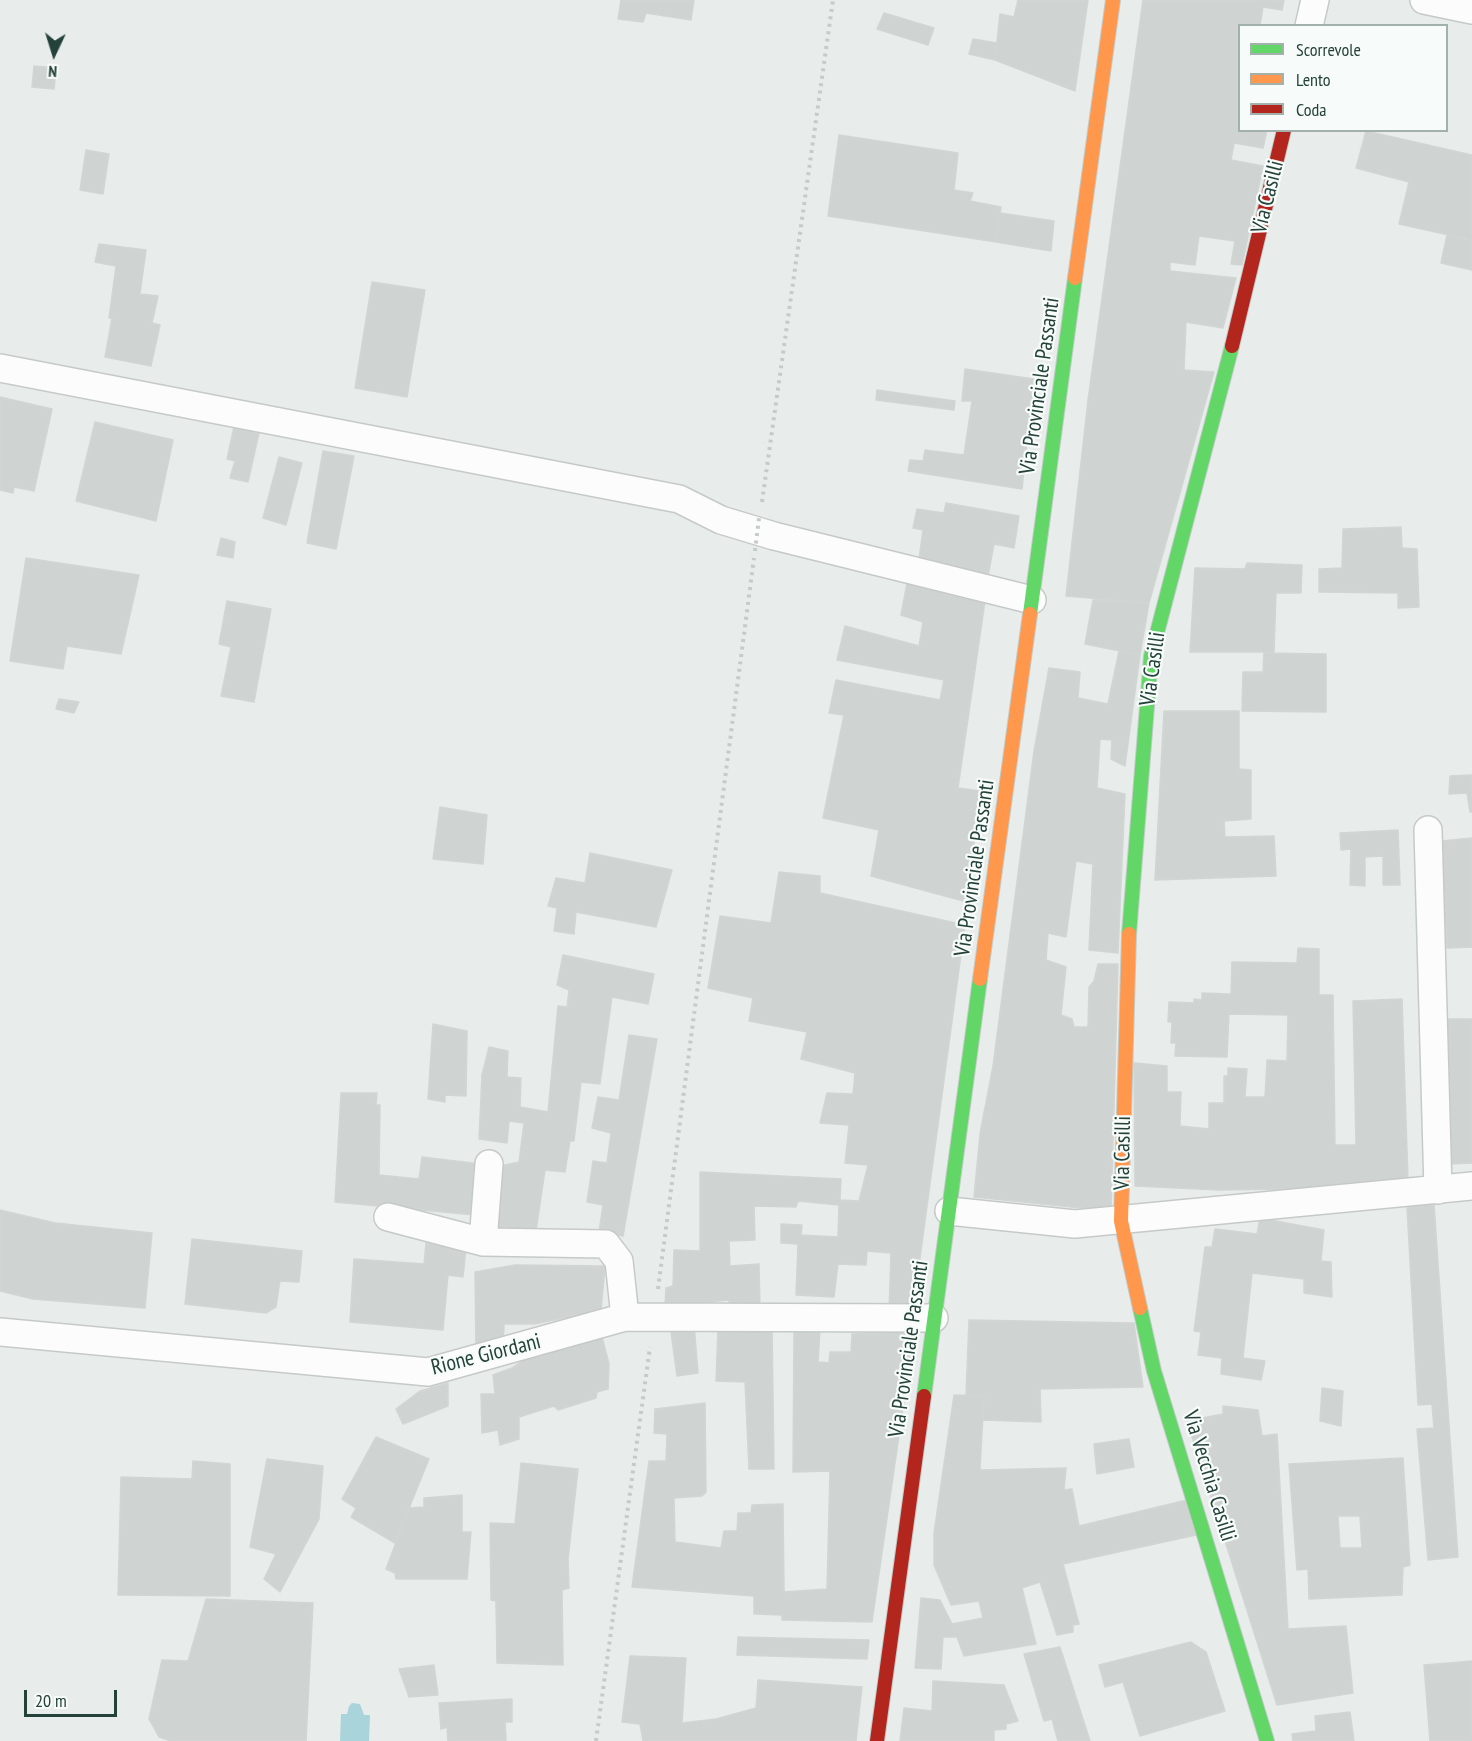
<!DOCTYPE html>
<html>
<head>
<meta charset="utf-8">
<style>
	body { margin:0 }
	#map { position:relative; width:1472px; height:1741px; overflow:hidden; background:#e8edeb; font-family:"PT Sans Narrow",sans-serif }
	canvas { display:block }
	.legend { position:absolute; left:1238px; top:24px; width:210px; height:108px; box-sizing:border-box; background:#f7fbf9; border:2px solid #a3b1ad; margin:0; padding:8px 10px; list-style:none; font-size:18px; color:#24423a }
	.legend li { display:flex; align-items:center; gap:12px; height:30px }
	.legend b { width:30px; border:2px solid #a3b1ad }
	.north { position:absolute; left:24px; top:24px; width:60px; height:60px; -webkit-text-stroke:4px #f7fbf9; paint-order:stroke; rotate:184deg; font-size:16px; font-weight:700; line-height:24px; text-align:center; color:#24423a }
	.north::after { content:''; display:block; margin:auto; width:21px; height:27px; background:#24423a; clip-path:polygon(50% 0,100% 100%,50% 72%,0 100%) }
	.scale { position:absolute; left:24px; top:1690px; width:93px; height:27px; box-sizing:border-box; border:3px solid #24423a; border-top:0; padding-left:8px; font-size:18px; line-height:21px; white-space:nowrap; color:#24423a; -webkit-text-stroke:4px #f7fbf9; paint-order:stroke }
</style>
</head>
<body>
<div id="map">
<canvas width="1472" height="1741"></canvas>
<ul class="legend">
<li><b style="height:8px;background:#63d668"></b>Scorrevole</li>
<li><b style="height:8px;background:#ff974d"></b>Lento</li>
<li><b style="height:8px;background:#b3261e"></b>Coda</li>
</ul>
<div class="north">N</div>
<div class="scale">20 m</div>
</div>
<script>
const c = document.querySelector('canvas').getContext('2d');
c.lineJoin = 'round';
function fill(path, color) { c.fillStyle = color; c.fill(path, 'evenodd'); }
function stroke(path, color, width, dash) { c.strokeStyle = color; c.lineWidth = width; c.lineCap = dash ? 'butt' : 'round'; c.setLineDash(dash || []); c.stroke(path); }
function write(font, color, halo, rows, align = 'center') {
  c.font = font + ' "PT Sans Narrow",sans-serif'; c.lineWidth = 4.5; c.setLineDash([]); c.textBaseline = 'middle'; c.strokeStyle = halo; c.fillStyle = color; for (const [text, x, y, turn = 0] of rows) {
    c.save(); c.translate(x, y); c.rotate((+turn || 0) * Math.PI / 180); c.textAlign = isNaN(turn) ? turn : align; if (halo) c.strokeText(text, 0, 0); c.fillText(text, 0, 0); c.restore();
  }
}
const water = new Path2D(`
	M352 1703 360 1704 364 1715H370L369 1741H340L341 1714H347L349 1706Z`);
const building = new Path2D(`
	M621 0H694L691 20 646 13 643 22 618 19Z
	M1018 0H1088L1075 91 995 60 1000 14 1014 17Z
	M1143 0H1284L1282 10 1263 7 1260 26H1240V130H1267L1263 148 1234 143 1231 160 1263 166 1242 265 1231 264 1235 241 1199 236 1195 265 1170 262V271L1236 278 1223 328 1186 322 1184 370 1214 372 1149 603 1066 596 1088 400Z
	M884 13 934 28 928 45 877 29Z
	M973 39 997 43 995 60 969 54Z
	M34 66 56 68 54 89 32 87Z
	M1366 131 1472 155V240L1399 224 1409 182 1356 168Z
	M839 135 958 153 954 190 973 193 970 201 1001 207 996 242 828 216Z
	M86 150 109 154 103 194 80 190Z
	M1000 213 1054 221 1051 251 996 242Z
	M1447 235 1472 241V270L1441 263Z
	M99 244 146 250 140 294 158 296 152 323 160 325 151 366 105 357 112 318H109L116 266 95 262Z
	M372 282 425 290 407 397 355 388Z
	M965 369 1034 379 1022 489 908 471 910 460 923 461 925 450 964 455 972 401H962Z
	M877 390 955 401 954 410 876 400Z
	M0 397 52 409 34 491 14 487 13 493 0 490Z
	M95 422 173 440 156 521 76 501Z
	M234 427 259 433 248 482 230 478 235 461 227 459Z
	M323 451 354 456 336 549 307 543Z
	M279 457 302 463 286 525 263 518Z
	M946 503 1019 516 1014 548 994 544 988 576 919 559 923 530 913 528 917 509 944 513Z
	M1401 527 1402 548 1417 549 1419 607 1398 608V593L1319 592V569L1342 568 1343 529Z
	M221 538 235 542 233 558 217 555Z
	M26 558 139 575 121 654 67 646 63 669 10 661Z
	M1247 563 1302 565 1301 593H1276L1274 652H1190L1195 568 1245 569Z
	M907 583 985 601 958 788 980 791 967 902 871 876 879 830 823 818 844 715 829 713 836 680 940 700 944 680 837 660 845 626 919 646 923 622 901 615Z
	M1093 600 1149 603 1140 655 1085 644Z
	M227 601 271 609 254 702 221 696 231 647 219 644Z
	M1119 651 1140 655 1125 766 1111 759 1112 740 1100 739 1097 788 1125 794 1118 953 1089 950 1093 864 1076 861 1066 937 1048 933 1046 960 1066 967 1061 1015 1072 1019 1074 1027H1088L1089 987 1094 981 1098 964H1118L1111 1211 974 1197 980 1134 993 1066 1034 751 1049 668 1080 672 1078 698 1108 704Z
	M1264 653 1326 654V712L1242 711 1243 672H1263Z
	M59 699 79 702 74 713 56 709Z
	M1164 711H1239V769L1251 770V819L1224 821 1225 837 1274 836 1276 876 1155 880Z
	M1472 775V812H1470L1467 793 1449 794 1450 776Z
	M440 807 487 815 483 864 433 859Z
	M1398 830 1400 885H1383V856L1365 857V886L1350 885 1351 849 1341 850 1340 833Z
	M1472 838V947L1447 948 1442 841Z
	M590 853 672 870 656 927 576 912 574 934 554 931 557 908 548 906 556 878 585 883Z
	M779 872 820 876V893L965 925 913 1310 889 1311 891 1253 867 1251 866 1265 838 1264 834 1297 796 1295 798 1244 781 1243V1224L802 1225 801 1235 838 1237 839 1205 798 1201 796 1207 754 1206 755 1240 729 1241 730 1266 759 1264 760 1310 730 1312 729 1300 665 1306 666 1288 673 1286 674 1250 700 1251V1172L841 1179 840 1200 859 1201 868 1165 845 1163 849 1125 820 1123 827 1093 853 1094 855 1073 801 1059 807 1032 749 1021 753 998 708 988 720 916 771 923Z
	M1298 948 1319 949V995H1333L1335 1145H1356L1353 1001 1402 999 1408 1181 1346 1188 1219 1190 1135 1186 1134 1063 1167 1066V1092H1181L1180 1126 1209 1129V1103H1224V1076H1228V1068L1247 1069 1245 1097H1265L1267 1060 1287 1061 1288 1015 1229 1014 1227 1057 1175 1056 1176 1043H1171L1172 1022H1168L1169 1002 1194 1003V999L1202 1000V993L1231 994 1232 962 1297 963Z
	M563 955 654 974 648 1004 612 997 600 1084 581 1082 574 1141H570L565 1172 545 1170 535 1238 492 1233 500 1166 519 1162 524 1123 509 1121 507 1143 479 1139 482 1075 489 1047 508 1051 507 1077 521 1078 520 1107 548 1112 558 1006 567 1007 569 990 557 985Z
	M1441 1019H1472V1163L1448 1164Z
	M433 1024 467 1031 466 1096 445 1095V1102L428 1099Z
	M629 1035 657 1039 623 1236 599 1232 603 1205 587 1202 593 1161 607 1163 611 1133 592 1128 598 1097 619 1100Z
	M341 1093H377L376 1105H380L379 1175 419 1179 422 1157 481 1164 475 1215 335 1202Z
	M1434 1204 1458 1557 1428 1560 1417 1429 1434 1428 1432 1404 1418 1405 1407 1207Z
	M0 1210 55 1223 152 1233 145 1308 33 1299 0 1291Z
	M1260 1218 1324 1230 1321 1261 1331 1262 1332 1297 1304 1293V1279L1252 1273 1243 1358 1265 1361 1261 1380 1221 1374 1222 1358 1198 1355 1201 1332 1194 1331 1205 1247H1212L1215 1229 1257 1234Z
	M192 1239 302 1251 299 1282 280 1281 276 1307 266 1313 185 1304Z
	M426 1243 466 1248 463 1277 448 1275 443 1330 350 1322 354 1259 424 1264Z
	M515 1265 605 1266 601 1310 535 1324H504L503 1351 476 1352 475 1272Z
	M969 1320 1134 1323 1143 1387 1040 1389 1041 1422 983 1420 984 1396 966 1395Z
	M694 1324 698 1373 677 1376 670 1325Z
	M772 1325 774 1469H749L745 1382 716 1381 718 1328Z
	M794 1330H820L818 1362 829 1363 830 1352H851L852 1334 914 1332 872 1622 782 1620V1615L754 1614V1596L632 1587 649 1461H666L667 1434 654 1433 655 1409 705 1403 706 1492 702 1496 674 1498 675 1542 721 1548 724 1531H737L738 1513H751L752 1505 783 1504 784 1592 827 1589 830 1471 793 1472Z
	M601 1333 609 1364 608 1389 597 1392 596 1398 558 1410 554 1406 519 1417V1439L500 1445 498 1430 482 1433 481 1394H495L493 1375 512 1368 542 1347Z
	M448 1383V1406L403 1424 396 1409 420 1391Z
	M1322 1388 1343 1391 1341 1426 1320 1421Z
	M954 1395 984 1396 980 1470 1066 1468 1064 1490 1072 1489 1079 1526 1187 1500 1196 1535 1063 1564 1079 1624 1073 1625V1632L1057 1635 1040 1582 1022 1588 1036 1644 964 1656 957 1637H943L941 1669 915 1668 921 1598 940 1600 952 1624 983 1618 979 1601 951 1605 934 1565V1533Z
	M1223 1406 1258 1410 1262 1436 1277 1434 1288 1629 1346 1626 1353 1693 1277 1705 1187 1421 1223 1414Z
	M376 1437 429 1459 395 1543 351 1517 356 1508 342 1499Z
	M1129 1439 1134 1467 1097 1474 1094 1444Z
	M1403 1458 1410 1565 1403 1567 1402 1595 1309 1599 1308 1569 1297 1570 1289 1464ZM1338 1516H1360L1362 1548H1340Z
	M267 1459 323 1466 319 1519 280 1592 264 1579 276 1554 250 1547Z
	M193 1461 230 1464V1596L118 1595 121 1477 192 1479Z
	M521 1463 578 1469 568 1559 569 1588 562 1590 563 1665 497 1663 496 1601 491 1600 490 1523 515 1524Z
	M462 1495V1532H471L467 1579H396L395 1573 386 1569 409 1508 424 1507V1498Z
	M206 1599 313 1603 306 1741H171L159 1737 149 1719 162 1660 188 1661Z
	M738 1637 869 1640 867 1659 737 1655Z
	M1191 1642 1206 1652 1225 1711 1140 1736 1123 1682 1105 1687 1099 1665Z
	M1060 1647 1090 1741H1058L1052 1719 1044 1721 1024 1654Z
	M630 1656 686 1658 682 1723 716 1719 756 1708 758 1680 862 1687 856 1741H643L640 1724 622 1722Z
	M1472 1661V1741H1430L1424 1665Z
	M434 1665 438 1695 409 1697 399 1669Z
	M933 1681 1004 1685 1018 1721 1006 1724V1729L994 1730V1741H900L904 1708 932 1711Z
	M512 1699V1722H505L506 1741H448L447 1727 441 1729 439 1703Z
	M1350 1712 1354 1741H1293L1292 1734 1316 1731 1315 1716Z`);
const path = new Path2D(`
	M762 502 833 0
	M658 1289 754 558
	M596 1741 650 1347`);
const street = new Path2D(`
	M1424 0 1472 10
	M1309 26 1315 0
	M0 368 679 499 721 520 774 536 1032 600
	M1428 830 1438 1190
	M489 1164 483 1242 606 1244 619 1261 625 1317
	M949 1211 1075 1224 1472 1186
	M388 1217 483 1242
	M0 1332 428 1372 625 1317 934 1318`);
const fast = new Path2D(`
	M1030 614 1075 278
	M1129 934 1151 656 1232 346
	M1140 1308 1154 1371 1267 1741
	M924 1396 980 979`);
const slow = new Path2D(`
	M1075 278 1113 0
	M1129 934 1121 1221 1140 1308
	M980 979 1030 614`);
const jam = new Path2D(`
	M1232 346 1284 130
	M877 1741 924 1396`);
const pathBridge = new Path2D(`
	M755 551 759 518`);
const streetNames = [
	["Via Casilli",1268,197,-76],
	["Via Provinciale Passanti",1040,386,-82],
	["Via Casilli",1153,669,-82],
	["Via Provinciale Passanti",975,868,-82],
	["Via Casilli",1123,1153,-89],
	["Via Provinciale Passanti",909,1349,-82],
	["Rione Giordani",486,1355,-14],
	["Via Vecchia Casilli",1209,1476,73]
];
fill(water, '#a9d4db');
fill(building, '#cfd4d2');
stroke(building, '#d1d6d4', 1.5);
stroke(street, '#c5cac8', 30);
stroke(fast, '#c3cbc8', 16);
stroke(slow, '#c3cbc8', 16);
stroke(jam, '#c3cbc8', 16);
stroke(path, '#c3ccca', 4, [3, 4.5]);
stroke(street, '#fcfcfc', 27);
stroke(fast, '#63d668', 14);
stroke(slow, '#ff974d', 14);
stroke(jam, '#b3261e', 14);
stroke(pathBridge, '#c3ccca', 4, [3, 4.5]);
write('22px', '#24423a', '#f7fbf9', streetNames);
</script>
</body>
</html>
